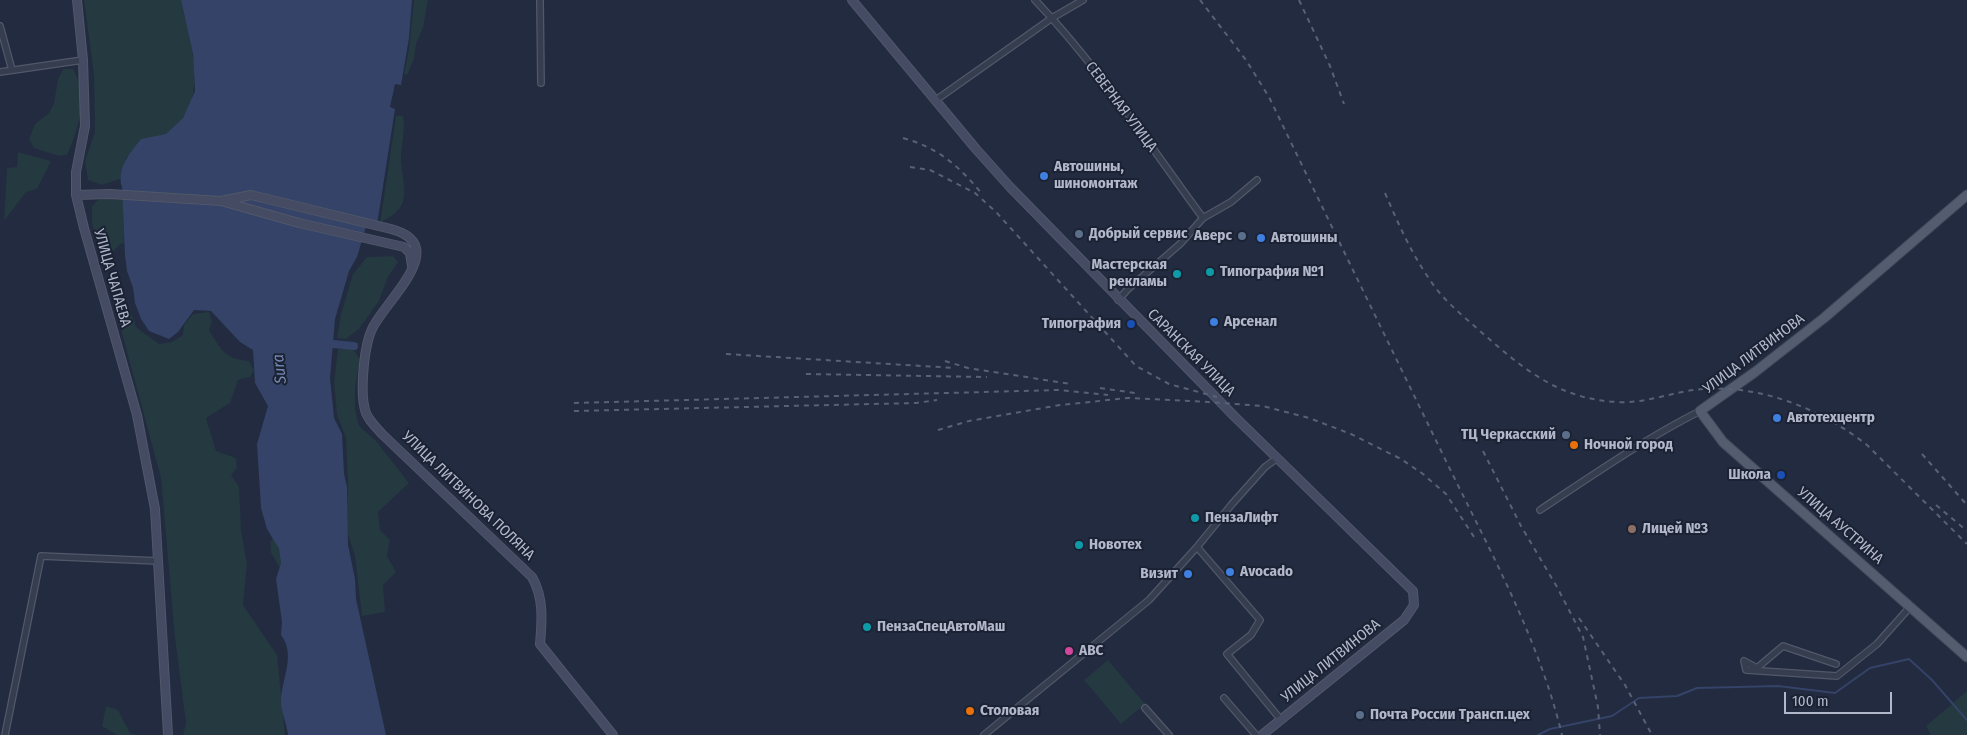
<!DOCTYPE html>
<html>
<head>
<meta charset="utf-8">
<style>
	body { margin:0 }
	#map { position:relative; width:1967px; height:735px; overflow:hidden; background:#222b3f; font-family:"Fira Sans Condensed",sans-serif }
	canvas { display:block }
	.scale { position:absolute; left:1784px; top:692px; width:108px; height:22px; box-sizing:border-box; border:2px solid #b2b8ca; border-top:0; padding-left:6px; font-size:15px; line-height:18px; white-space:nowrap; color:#b2b8ca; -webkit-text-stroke:4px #1b2234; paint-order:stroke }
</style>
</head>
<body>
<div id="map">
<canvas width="1967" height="735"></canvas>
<div class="scale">100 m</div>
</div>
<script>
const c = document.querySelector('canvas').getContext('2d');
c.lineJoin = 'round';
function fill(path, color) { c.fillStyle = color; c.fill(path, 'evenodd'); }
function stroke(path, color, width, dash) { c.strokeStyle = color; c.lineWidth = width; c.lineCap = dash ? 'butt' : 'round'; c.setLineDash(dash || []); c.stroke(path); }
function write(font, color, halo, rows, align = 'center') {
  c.font = font + ' "Fira Sans Condensed",sans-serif'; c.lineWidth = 4; c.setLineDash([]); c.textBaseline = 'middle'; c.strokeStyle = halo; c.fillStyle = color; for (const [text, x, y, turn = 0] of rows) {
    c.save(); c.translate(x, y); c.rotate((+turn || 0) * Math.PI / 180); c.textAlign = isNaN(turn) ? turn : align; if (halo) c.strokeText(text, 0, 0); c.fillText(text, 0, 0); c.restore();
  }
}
const green = new Path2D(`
	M84 0H181C188 35 207 88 182 119 168 137 145 147 126 158L120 179 102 185 88 180 85 161 95 132 94 75Z
	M414 0H428L423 28 416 44 414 59 407 75 404 74 409 49Z
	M63 69H73C89 96 79 128 67 155L59 156 34 148 29 139 35 124 49 113 54 103 58 79Z
	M396 116H403C406 131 401 144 401 159 401 173 407 188 403 202 400 212 388 218 380 223Z
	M18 152 51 161 37 189 26 192 4 221 7 168 17 167Z
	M114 199 123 200 124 243H122L112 252 101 257 92 223V206L98 200Z
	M393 256 398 262 388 277 379 301 359 329 346 339 337 338 341 314 353 274 367 257Z
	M129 307 136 327 159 344 172 342 183 335 184 325 193 314 209 312 212 322 209 330C221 349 224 359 249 361L254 370 250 377 238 380 230 403 206 418 216 451 236 458 237 468 231 475 239 487 241 530 247 564 243 605 277 655 285 735H183L186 723 175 638 161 478 118 318 120 311Z
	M338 349H353L360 359 355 388V409L359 426 376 441 409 483 378 512 380 530 390 540 387 556 396 572 383 585 385 612 362 616 355 556 347 531 348 480 346 438 337 415 334 382Z
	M273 539C278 547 283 557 280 568L271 553 270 542Z
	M1108 660 1145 704 1121 724 1084 680Z
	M1967 691V735H1931L1926 726Z
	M106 706 118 710 130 733 137 735H117L102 726Z`);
const water = new Path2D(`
	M181 0H412L409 38 401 85 395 84 390 107 395 109 377 225 367 223 357 257 349 271 335 319 330 378 334 418 342 434 344 474 347 487 348 545 355 579 356 599 386 735H288C287 725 282 714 281 704 280 681 297 656 281 635L282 622 276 579 281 563 279 549 267 529 261 508 257 444 268 406 255 383 253 350 240 342 211 311 194 310 178 332 169 339 149 331 141 319 135 303 133 288 127 271 125 256 122 187C116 169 130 153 141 139L166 134 183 118 195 91 193 54Z`);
const stream = new Path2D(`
	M1538 735 1550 729 1612 716 1639 698 1677 696 1697 688 1778 686 1835 693 1870 668 1909 659 1932 680 1967 720`);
const canal = new Path2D(`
	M333 344 354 346`);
const street = new Path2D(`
	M540 0 541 83
	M1035 0C1099 67 1149 145 1203 218
	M0 26 12 70
	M0 72 83 60
	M936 100 1052 18 1083 0
	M1118 300 1128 289 1180 244 1203 218 1231 202 1257 180
	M1540 510C1593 475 1643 440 1700 411
	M1197 547 1260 620 1251 635 1227 654 1281 720
	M1836 664 1783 646 1757 668 1744 661 1746 670 1837 676 1877 644 1910 607
	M1224 698 1256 735
	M1145 708 1169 735
	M5 735 41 556 158 561
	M984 735 1149 600 1197 547 1232 504 1265 467 1276 459`);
const secondary = new Path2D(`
	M77 0 83 60 85 126 76 172V195L84 228 137 415 155 509 168 735
	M852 0 976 149 1010 187 1235 417 1413 591 1414 605 1404 620 1262 735
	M76 195 110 194 221 201 299 223 404 247 410 253 412 266
	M221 201 251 195 391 229C451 245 388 298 373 327 364 344 359 394 366 413 369 421 377 428 382 434L532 577C544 598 542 621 540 644L613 735`);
const primary = new Path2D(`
	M1967 195 1824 318 1755 372 1700 411 1723 442 1967 657`);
const rail = new Path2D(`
	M1200 0 1246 60 1269 97C1328 219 1387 340 1446 461 1489 549 1539 639 1562 735
	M1299 0 1330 66 1344 104
	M903 138C939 148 960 167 983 195
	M910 167 930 170 975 193 996 212 1136 366 1169 384 1217 397
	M1385 193C1398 223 1411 253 1430 280 1443 300 1462 315 1480 331 1522 368 1558 399 1617 402 1646 404 1674 391 1703 389 1762 385 1821 409 1867 445L1967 544
	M726 354 955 368
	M945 361 968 368 1071 384
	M806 374 987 377
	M1100 388 1135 393
	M574 403 1058 390 1108 395
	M574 411 916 403 937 400
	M938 430 969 421 1060 405 1128 398 1208 402 1263 406 1309 418 1351 434 1401 459 1423 474 1446 494 1476 540
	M1483 451 1521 526 1557 587 1583 637 1598 707 1600 735
	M1922 454 1967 505
	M1936 505 1967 531
	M1579 618 1625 685 1652 735`);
const markers = [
	[1044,176,5,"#3f7fe0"],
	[1079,234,5,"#5c6f8a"],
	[1242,236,5,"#5c6f8a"],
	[1261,238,5,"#3f7fe0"],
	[1210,272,5,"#0f9aa8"],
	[1177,274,5,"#0f9aa8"],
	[1214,322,5,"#3f7fe0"],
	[1131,324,5,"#1a4fb4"],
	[1777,418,5,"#3f7fe0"],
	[1566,435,5,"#5c6f8a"],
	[1574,445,5,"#e8710a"],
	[1781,475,5,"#1a4fb4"],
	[1195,518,5,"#0f9aa8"],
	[1632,529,5,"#8d6e63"],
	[1079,545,5,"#0f9aa8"],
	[1230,572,5,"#3f7fe0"],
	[1188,574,5,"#3f7fe0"],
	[867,627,5,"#0f9aa8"],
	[1069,651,5,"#d1479c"],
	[970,711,5,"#e8710a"],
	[1360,715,5,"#5c6f8a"]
];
const streetNames = [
	["СЕВЕРНАЯ УЛИЦА",1121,107,53],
	["УЛИЦА ЧАПАЕВА",112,278,74],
	["САРАНСКАЯ УЛИЦА",1191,353,45],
	["УЛИЦА ЛИТВИНОВА",1754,354,-37],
	["УЛИЦА ЛИТВИНОВА ПОЛЯНА",468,496,44],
	["УЛИЦА АУСТРИНА",1840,526,41],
	["УЛИЦА ЛИТВИНОВА",1331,661,-39]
];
const poiNames = [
	["Автошины,",1054,167],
	["шиномонтаж",1054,184],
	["Добрый сервис",1089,234],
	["Аверс",1232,236,"right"],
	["Автошины",1271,238],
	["Мастерская",1167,265,"right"],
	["рекламы",1167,282,"right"],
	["Типография №1",1220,272],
	["Арсенал",1224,322],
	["Типография",1121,324,"right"],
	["Автотехцентр",1787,418],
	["ТЦ Черкасский",1556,435,"right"],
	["Ночной город",1584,445],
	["Школа",1771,475,"right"],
	["ПензаЛифт",1205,518],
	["Лицей №3",1642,529],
	["Новотех",1089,545],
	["Avocado",1240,572],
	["Визит",1178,574,"right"],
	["ПензаСпецАвтоМаш",877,627],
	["ABC",1079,651],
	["Столовая",980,711],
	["Почта России Трансп.цех",1370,715]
];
const waterNames = [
	["Sura",280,369,-96]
];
fill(green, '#243940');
fill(water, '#344367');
stroke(stream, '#344367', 2);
stroke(canal, '#344367', 8);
stroke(street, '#51586a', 8);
stroke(secondary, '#51586a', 10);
stroke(primary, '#3f4658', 11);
stroke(street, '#363d4f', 5.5);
stroke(secondary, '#444b62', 8);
stroke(primary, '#545c6f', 9);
stroke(rail, '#586176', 2, [5, 5]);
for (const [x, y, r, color] of markers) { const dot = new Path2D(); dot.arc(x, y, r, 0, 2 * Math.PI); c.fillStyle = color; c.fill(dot); stroke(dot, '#1b2234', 2); }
write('15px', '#b2b8ca', '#1b2234', streetNames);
write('bold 15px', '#b2b8ca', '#1b2234', poiNames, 'left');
write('italic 16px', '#778ab3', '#1b2234', waterNames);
</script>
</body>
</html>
